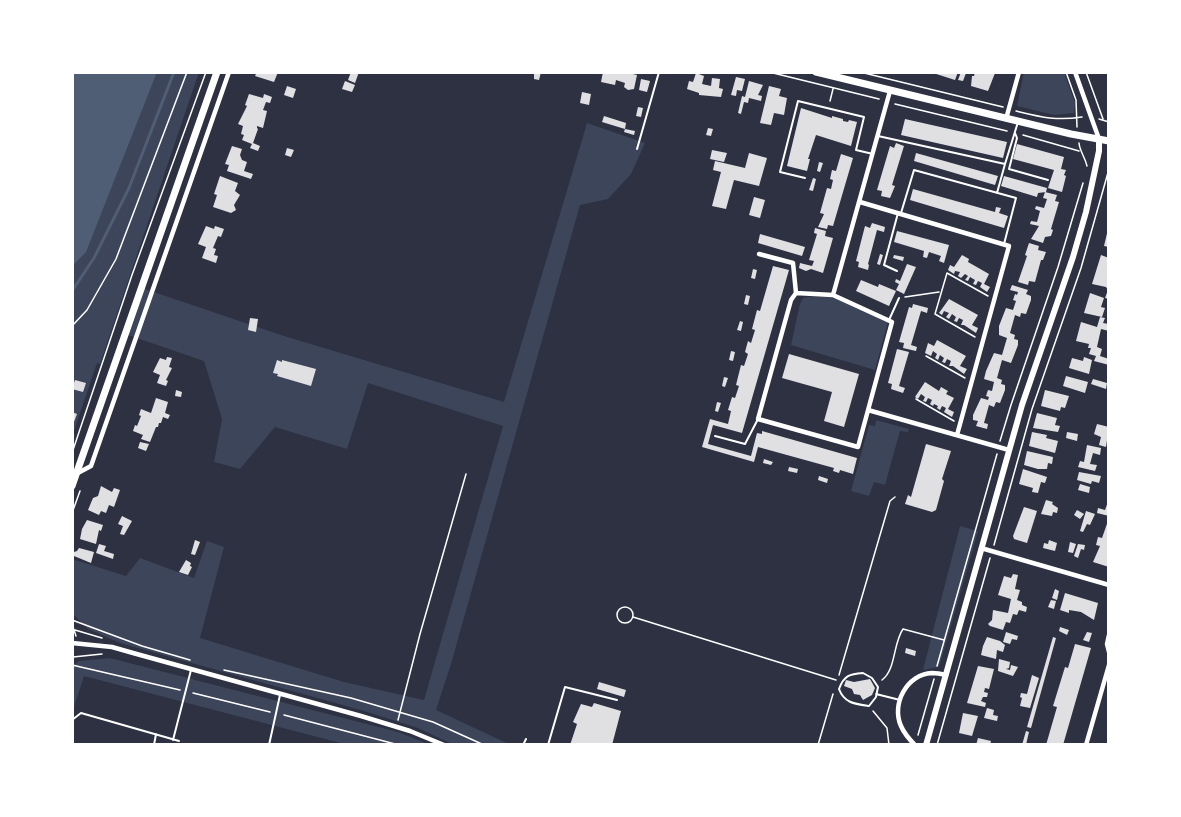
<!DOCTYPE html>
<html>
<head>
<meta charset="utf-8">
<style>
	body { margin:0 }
	#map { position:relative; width:1181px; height:817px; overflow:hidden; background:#2d3142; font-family:Commissioner,sans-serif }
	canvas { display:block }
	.frame { position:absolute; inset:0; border:74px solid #fff; pointer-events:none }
</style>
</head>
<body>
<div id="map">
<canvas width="1181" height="817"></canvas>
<div class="frame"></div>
</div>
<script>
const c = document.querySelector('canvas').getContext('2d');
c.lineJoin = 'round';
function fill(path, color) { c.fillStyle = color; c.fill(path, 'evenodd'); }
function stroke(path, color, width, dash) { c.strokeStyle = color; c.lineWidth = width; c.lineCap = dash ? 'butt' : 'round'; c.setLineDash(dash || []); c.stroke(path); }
const green = new Path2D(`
	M72 72H199L100 364 97 363 73 434 75 435 72 444Z
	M1024 72H1064L1075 103 1074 113 1054 115 1017 106Z
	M587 123 645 143 631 174 608 199 580 205 451 664 436 710 511 745H454L418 728 364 711 120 643 88 629 72 613V559L126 576 140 558 194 578 207 541 224 547 200 638 344 682 424 700 503 426 368 383 347 449 275 427 240 469 214 462 222 419 204 361 125 334 142 288 284 336 504 402Z
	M809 297H835L888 322 875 370 791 345 800 304 803 298Z
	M876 420 909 429 908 432 900 431 885 485 874 482 869 496 851 491 869 425 875 426Z
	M960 526 978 531 939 667 923 670Z
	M110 658 398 732 431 745H348L84 676 72 713V666L79 661Z`);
const water = new Path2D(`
	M72 72H157L86 252 72 266V172L74 167 72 162Z`);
const stream = new Path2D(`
	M72 291 94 258 129 188 174 72`);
const building = new Path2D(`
	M257 72H278L274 82 255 76Z
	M351 72H359L355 83 348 80Z
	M534 72H541L539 80 534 79Z
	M603 72H624L637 75 634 89 628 90 624 87 625 83 616 80 615 85 601 82Z
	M930 72H958L955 80Z
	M961 72 966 73 963 81 958 80Z
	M975 72 995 73 988 91 971 86 972 76H974Z
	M696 73 704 76 702 84 711 86 712 78 720 79 719 88 723 89 721 97 699 95V93L687 89 689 81 693 82Z
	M736 77 745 79 742 91 737 90 736 96 731 95Z
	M641 79 650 81 647 92 639 90Z
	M345 81 355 85 352 92 342 89Z
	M749 81 763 85 758 95 762 96 761 101 749 98 748 103 744 102 741 114 738 113 742 96 745 97Z
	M287 86 296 89 293 98 284 95Z
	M769 86 781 89 779 96 787 98 784 115 774 113 771 125 760 123Z
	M582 92 591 94 589 105 580 103Z
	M249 94 263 98 264 94 272 97 270 103 266 102 263 110 267 111 263 128 257 126V128L258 129 253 143 260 146 258 151 250 148 252 144 242 140 244 135 241 134 243 126 238 124 247 106 245 105Z
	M638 107 643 108 641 117 636 116Z
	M801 108 832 118V116L843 119V121L848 122 849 120 857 122 851 146 816 135 808 159H810L807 171 787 166Z
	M604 116 626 123 625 129 602 122Z
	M905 119 1007 142 1003 158 901 135Z
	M708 128 713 129 711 136 706 135Z
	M625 129 635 131 634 135 624 132Z
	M896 143 904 146 892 185 895 186 890 198 881 196 882 191 877 190 890 146 894 148Z
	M1017 144 1064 157 1061 169 1066 170 1064 175 1066 176 1062 192 1048 188 1054 170 1013 159Z
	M232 146 242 149 240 155 242 160 247 162 244 171 253 174 251 179 227 171 229 165 225 164Z
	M287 148 294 150 291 157 285 155Z
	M712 150 727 153 724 162 710 159Z
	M749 153 767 158 759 186 734 180 726 209 712 206 721 172 713 170 715 161 745 168Z
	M916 153 998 176 995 185 914 161Z
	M841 154 853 158 833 226 828 225 827 229 818 227 824 214 820 213 827 188 831 189 833 180 830 179 832 170 836 171Z
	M819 162 823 163 820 172 817 171Z
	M220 176 238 183 235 191 240 195 234 205 236 210 231 213 213 207 217 195 214 194Z
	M1004 176 1047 188 1046 192 1038 193 1037 197 1001 186Z
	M813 178 816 179 813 191 809 190Z
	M913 189 995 212 996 207 1001 208 999 213 1008 216 1004 228 910 200Z
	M1045 192 1057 195 1055 201 1059 202 1051 229 1053 230 1051 236 1045 237 1043 243 1031 239 1039 226 1030 224 1031 221 1037 222 1040 211 1035 209 1036 206 1044 208 1047 199 1043 198Z
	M754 197 765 200 760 218 749 215Z
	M872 223 885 227 884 232 877 230 868 264 869 265 868 270 858 267 859 262 856 261 865 226 870 228Z
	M206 226 214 229 215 226 224 229 221 237 218 236 213 248 216 249 214 255 218 256 216 263 202 258 206 247 198 244Z
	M815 228 826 231 825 236 833 238 823 273 811 269 806 271 799 268 800 263 812 266 814 261 809 260 817 234 814 233Z
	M1108 229H1109V247L1104 246Z
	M897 231 949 245 944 263 939 261 941 256 929 252 927 258 923 257 924 251 894 242Z
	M760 234 805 247 802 256 758 243Z
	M1029 243 1039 246 1038 250 1046 252 1043 260H1041L1035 282 1029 281 1028 285 1018 282 1027 256 1025 255Z
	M880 254 883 255 880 265 877 264Z
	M894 255 904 257 903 261 893 258Z
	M962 255 969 259 968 262 989 274 984 284 990 287 987 292 980 287 982 283 978 281 976 285 973 284 975 280 970 277 968 281 965 280 968 276 965 274 961 278 958 276 960 272 955 271 954 274 948 270 950 265 954 267Z
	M1101 255 1109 258V299L1105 298 1108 290 1106 287 1092 284Z
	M907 264 916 267 904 294 896 290 899 284 895 282 896 279 900 281Z
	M773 266 789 270 742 433 713 425 708 444 751 456 757 433 762 434V431L857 458 853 474 840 470 839 473 833 471 834 468 758 447 754 462 702 447 710 419 728 424 731 411 728 410 732 397 735 398 739 386 736 385 741 365 744 366 748 354 745 352 748 341 751 343 755 330 752 329 757 310 760 311Z
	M753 269 757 270 755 279 751 278Z
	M861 280 878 287 879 284 896 291 889 306 856 291Z
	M1012 285 1028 290 1026 294 1031 296V300L1026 314 1021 313 1020 317 1015 315 1010 333 1015 335 1014 339 1018 340V345L1011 363 1002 360 997 378 1002 380 1001 384 1005 385V390L1000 403 996 402 994 407 989 405 984 423 988 424 987 429 976 426 978 421 973 420V415L981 398 988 400 989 397 986 396 988 390 992 391 994 382 984 379 986 371 994 353 1002 355 1007 338 999 335V326L1006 308 1013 310 1016 301 1013 300 1015 294 1017 295 1018 292 1010 290Z
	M1090 293 1104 298 1101 307 1105 308 1102 317 1084 313Z
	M746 295 750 296 748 305 744 304Z
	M949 299 978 315 972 325 978 328 976 333 964 325H961L963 320 959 318 957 322 954 321 956 317 952 314 949 319 946 317 949 313 944 311 942 315 939 313Z
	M913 304 928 308 927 313 921 311 911 345 917 347 916 351 903 348 904 343 899 342 909 307 912 308Z
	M1100 317 1105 318 1103 323 1109 324V331L1101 329 1097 347 1102 349 1100 356 1109 359V365L1094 361 1096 356 1089 354 1091 348H1088L1089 344 1076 341 1081 322 1097 327Z
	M250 318 258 319 256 332 248 330Z
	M740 321 743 322 741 331 737 330Z
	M937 340 966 356 960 366 967 369 964 374 953 366H949L951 361 947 359 945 363 942 362 944 358 940 355 938 360 935 358 937 354 933 351 931 356 925 353 928 343 934 346Z
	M897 349 909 352 899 386 905 388 903 393 891 389 892 384 888 383Z
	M731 351 735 352 733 361 729 360Z
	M789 354 859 374 844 427 824 421 832 392 782 378Z
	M167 357 172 358 169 367 172 368 166 380 168 381 166 386 157 383 160 375 153 372 160 358 166 360Z
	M1084 357 1092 360 1089 374 1069 368 1072 358 1083 361Z
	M277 360 282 362V360L316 369 311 386 277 376 278 374 273 373Z
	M1066 376 1088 382 1085 393 1063 386Z
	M724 377 728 378 725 387 722 386Z
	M1093 379 1107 383 1106 389 1091 384Z
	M75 380 86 383 83 392 72 389Z
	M925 382 939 391 941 387 948 391 946 394 954 398 948 409 954 412 952 417 944 412 946 408 942 406 940 410 937 408 938 406 934 404 933 406 930 404 932 400 928 398 926 402 923 401 925 397 921 394 918 399 915 397Z
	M176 390 182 392 181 397 175 396Z
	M1045 390 1069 396 1065 408 1061 407 1060 411 1041 406Z
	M156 398 168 402 165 413 170 415 168 419 163 417 161 423H159L158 427H156L150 442 141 439 143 435 133 431 135 425 137 426 141 416 139 415 141 409 151 413Z
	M717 402 721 403 718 412 715 411Z
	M72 412 77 414 72 427Z
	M1037 413 1057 418 1055 425 1060 426 1058 432 1033 428Z
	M1097 424 1109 427 1106 447 1099 445 1101 437 1094 434Z
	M1032 432 1047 435 1046 438 1058 441 1055 453 1029 446Z
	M1067 432 1078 434 1077 441 1066 438Z
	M140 442 149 444 146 451 138 448Z
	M926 444 951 451 942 479 944 481 936 510 932 512 905 504 908 495 911 497Z
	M1087 445 1101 448 1100 455 1093 453 1090 464 1097 465 1095 471 1078 467 1080 461 1084 462Z
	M1027 451 1053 457 1052 464 1048 463 1047 469H1038L1024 465Z
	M764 459 773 462 771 465 763 463Z
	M789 467 798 469 797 473 788 471Z
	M1023 469 1047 477 1045 483 1041 482 1038 493 1032 492 1033 488 1019 484Z
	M1079 472 1101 476 1099 483 1092 481 1091 484 1077 480Z
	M819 476 828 479 827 483 818 480Z
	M1080 484 1090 487 1089 493 1078 490Z
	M101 486 112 492 114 488 120 490 114 507 109 505 106 513 101 511 99 515 88 510 93 498 98 496Z
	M1109 499V516L1097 513 1098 508 1105 510Z
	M1046 500 1053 502 1052 504 1058 508 1057 513 1053 512 1052 516 1041 514Z
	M1024 507 1037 511 1027 543 1014 539 1013 536Z
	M1077 510 1084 514 1080 519 1074 515Z
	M1086 511 1095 514 1090 525 1087 524 1083 532 1080 531Z
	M122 516 132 521 124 535 120 534 123 526 118 524Z
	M1109 518V567L1093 562 1100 546 1096 545 1098 537 1102 538Z
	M87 520 103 525 101 531 99 530 96 544 80 539 82 529Z
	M195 540 200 542 195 555 191 554Z
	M1049 540 1057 543 1055 551 1043 548 1044 543 1048 544Z
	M1070 542 1076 544 1073 553 1068 552Z
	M99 544 106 546 104 551 114 554 113 559 96 553Z
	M1078 544 1085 545 1084 550 1081 549 1078 558 1074 556Z
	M79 548 94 552 91 563 74 556V552L77 551Z
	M186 560 191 563 190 566 192 567 188 575 179 572Z
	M1013 574 1018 575 1015 589 1020 590 1017 600 1022 602V605L1027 607 1026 612 1019 610 1017 615 1013 614 1010 623 1006 622 1003 630 990 626 988 624 992 620 993 610 1008 613 1011 599 998 595 1004 576 1011 578Z
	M1055 589 1059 591 1057 600 1052 598Z
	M1065 593 1098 603 1094 620 1081 612 1069 610V613L1060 610Z
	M1051 600 1056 601 1054 609 1048 607Z
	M1060 627 1069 630 1067 635 1059 631Z
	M1006 632 1018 636 1017 640 1012 639 1010 644 1003 642Z
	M1087 632 1092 633 1089 642 1083 640Z
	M987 637 1000 641 1005 645 1003 652 997 650 996 659 981 655 983 646Z
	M1053 637 1056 638 1031 728 1027 727Z
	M1075 644 1091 648 1063 745H1046L1057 707 1053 706 1065 667 1068 668Z
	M906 648 916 651 915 656 905 653Z
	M999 659 1010 662 1009 668 1006 669 1010 670 1011 665 1018 667 1013 676 998 671Z
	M978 666 994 669 989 689 985 688 984 692 988 693 987 697H983L981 701 986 703 985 707 967 703Z
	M1032 675 1039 678 1030 708 1020 706 1022 698 1020 697 1021 693 1027 694Z
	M870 679 875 688 872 695 863 700 860 695 854 694 852 689 844 686 846 680 854 682Z
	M599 682 626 690 624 697 597 689Z
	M594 703 621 711 612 745H570L577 724 573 722 581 704 592 707Z
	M987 708 994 710 993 715 998 716 997 721 984 718Z
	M963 713 978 716 972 736 959 733Z
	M1026 731 1029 732 1028 736 1026 745H1022Z
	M978 738 991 741 990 745H976Z`);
const path = new Path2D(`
	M769 72 879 99
	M860 72 1003 107
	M1066 72 1076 100 1077 127
	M1086 72 1103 119
	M830 101 833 89
	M895 104 1007 131
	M1016 111C1041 117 1056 121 1082 117
	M1099 119 1109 122
	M1023 135 1079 151
	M1079 143C1080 152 1085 157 1087 166
	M905 297 939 292
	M72 326 87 310 116 259 187 72
	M975 337 935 314 947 273 988 296
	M926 356 965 378
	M916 399 954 421
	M1000 441 1011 405 1058 267 1083 183
	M72 453 132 275 206 72
	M72 513 80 491
	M994 545 1032 409 1081 268 1109 169
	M617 615a8 8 0 1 1 16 0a8 8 0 1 1-16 0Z
	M633 617 836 680
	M72 620 142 646 190 660
	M72 624 76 636
	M75 630 102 638
	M73 657 102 654
	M72 665 180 690
	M937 666 997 454
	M224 670 351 698 433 722 484 745
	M839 675 890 501 895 497
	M882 680C896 670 893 643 903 629L944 640
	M193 693 270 712
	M873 711 887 728 889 745
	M284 715 399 745
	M398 720 420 634 466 474
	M918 735 934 679
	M818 745 833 694
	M937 745 990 558`);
const service = new Path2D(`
	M1015 133 1017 138 1009 169 1048 180
	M878 136 1005 164 1018 122
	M637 149 659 72
	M805 178 780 172 798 101 864 117 856 150 873 154
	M997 193 1005 164
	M901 213 914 170 1016 198 1004 244
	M897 271 884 265 898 213
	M889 320 899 298
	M715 436 745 444 758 419
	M863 673 872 678 878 687 876 697 869 706C855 704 844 703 839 689 844 675 850 674 863 673Z
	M876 694 900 700
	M72 720 81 713 179 741
	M173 740 191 670
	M154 745 156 734
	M269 745 280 695
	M523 745 526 739
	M548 745 565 687 617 700`);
const minor = new Path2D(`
	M1075 72 1099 139
	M1006 119 1019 72
	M860 202 1009 246 957 435
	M759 254 793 263 796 293 791 300 758 419 858 447 892 322 833 295 796 293
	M833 295 890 91
	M868 410 1009 450
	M76 474 91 466 229 72
	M981 548 1109 585
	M1109 635 1107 644 1109 652
	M72 643 112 647 133 653 361 716 410 731 444 745
	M915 745C910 740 904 733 901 726 891 704 907 674 932 673 936 673 942 674 946 675
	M1086 745 1109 665`);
const tertiary = new Path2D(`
	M926 745 1022 405 1073 257 1086 212 1099 151V139`);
const secondary = new Path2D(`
	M816 72 1071 134 1109 141
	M72 486 217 72`);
fill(green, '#3c4559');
fill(water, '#4f5d75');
stroke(stream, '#4f5d75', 3);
fill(building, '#e0e0e3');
stroke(path, '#fff', 1.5);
stroke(service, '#fff', 2);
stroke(minor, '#fff', 4.5);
stroke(tertiary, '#fff', 6);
stroke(secondary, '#fff', 7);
</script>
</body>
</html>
